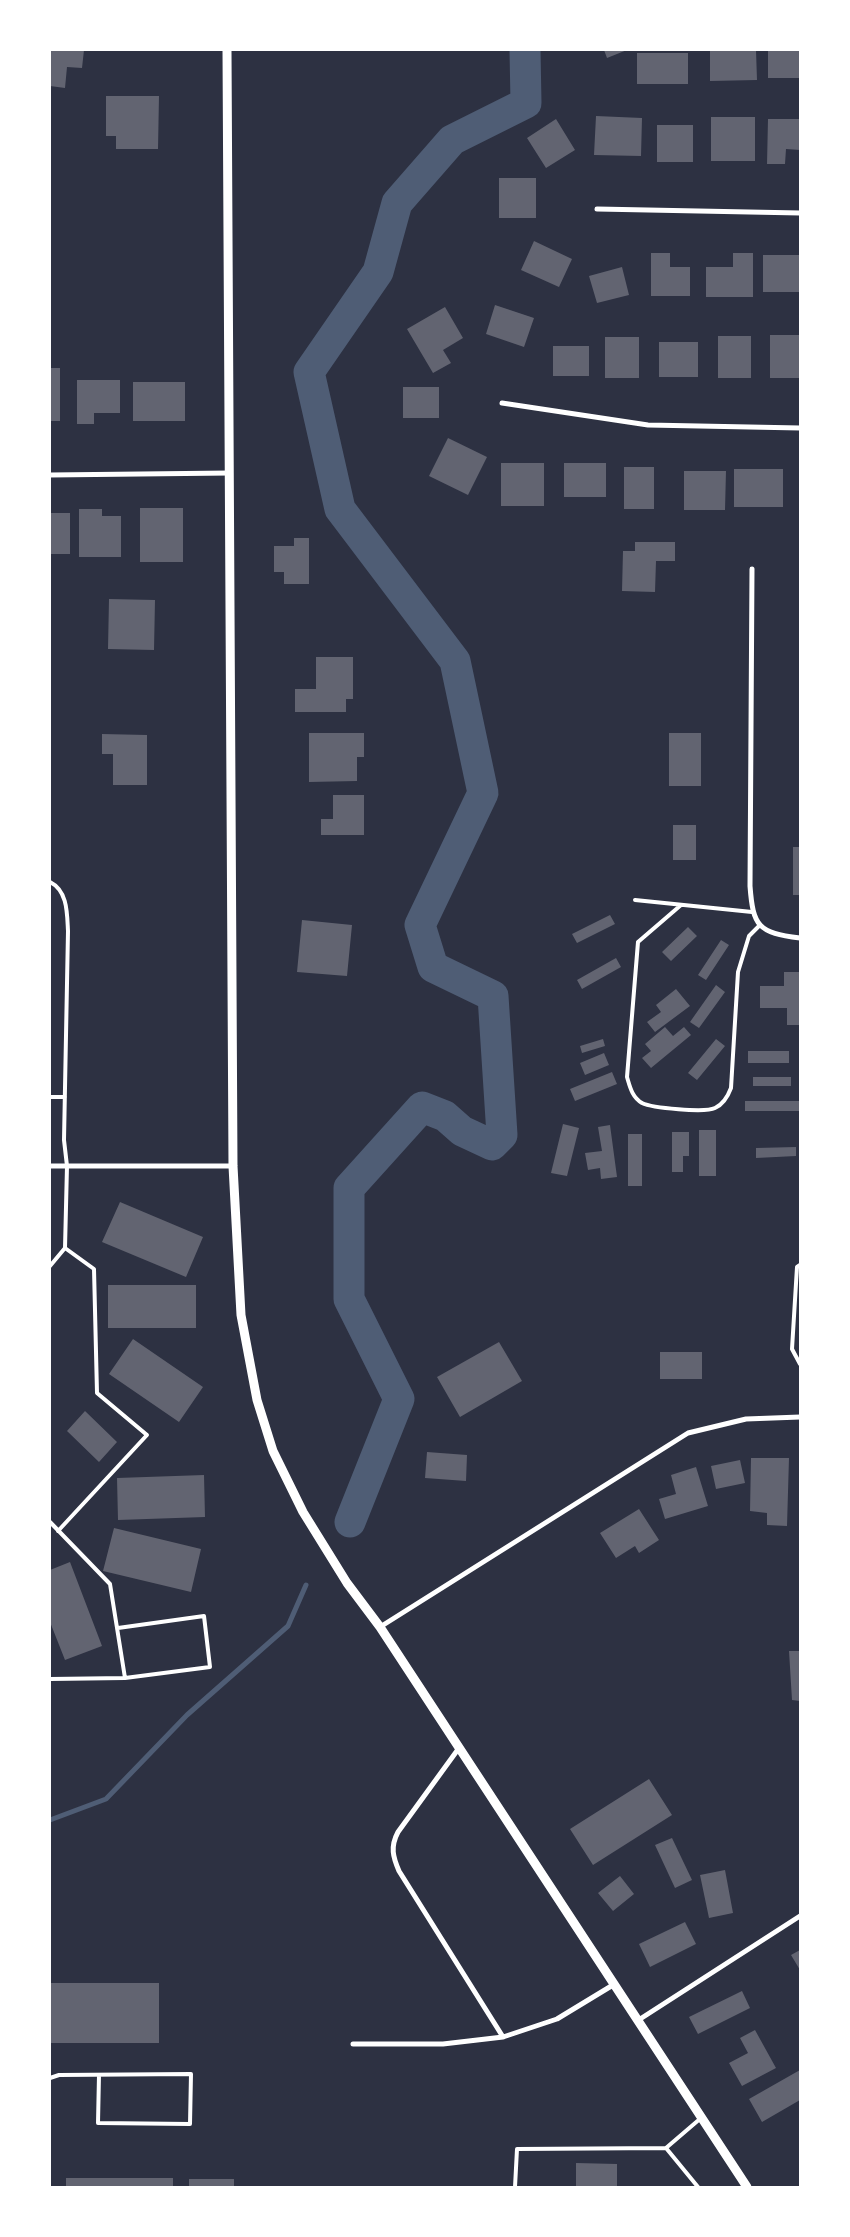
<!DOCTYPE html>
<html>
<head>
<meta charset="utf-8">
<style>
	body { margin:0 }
	#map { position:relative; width:850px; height:2237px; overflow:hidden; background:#2d3142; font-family:Commissioner,sans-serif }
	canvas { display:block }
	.frame { position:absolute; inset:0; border:51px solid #fff; pointer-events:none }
</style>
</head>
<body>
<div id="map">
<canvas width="850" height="2237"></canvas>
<div class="frame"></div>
</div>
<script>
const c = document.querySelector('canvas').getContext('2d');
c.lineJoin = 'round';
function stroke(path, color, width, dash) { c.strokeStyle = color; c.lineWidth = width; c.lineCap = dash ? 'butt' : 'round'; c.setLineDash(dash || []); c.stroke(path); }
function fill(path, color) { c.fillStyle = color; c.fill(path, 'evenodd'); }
const stream = new Path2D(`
	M50 1820 106 1799 187 1715 288 1626 306 1585`);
const river = new Path2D(`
	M350 1522 399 1399 349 1299V1188L422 1107 445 1116 462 1131 492 1145 502 1135 493 996 433 967 420 925 483 793 455 661 340 509 309 372 378 272 397 203 452 140 526 103 525 50`);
const building = new Path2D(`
	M50 50H84L82 68 67 67 65 88 50 86Z
	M604 50H627L607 58Z
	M710 50H756L757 80 710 81Z
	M768 50H800V78H768Z
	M637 53H688V84H637Z
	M106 96H159L158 149H116V136H106Z
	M596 116 642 118 641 156 594 155Z
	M711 117H755V161H711Z
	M556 119 575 150 546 168 527 138Z
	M768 119H800V150L786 149 785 164H767Z
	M657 125H693V162H657Z
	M499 178H536V218H499Z
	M534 241 572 259 559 287 521 270Z
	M651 253H670V267H690V296H651Z
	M733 253H753V297H706V267H733Z
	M763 255H800V292H763Z
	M622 267 629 295 597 303 589 276Z
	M495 305 534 318 524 347 486 334Z
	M445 307 463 338 443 350 451 363 433 373 407 329Z
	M770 335H800V378H770Z
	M718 336H751V378H718Z
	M605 337H639V378H605Z
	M659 342H698V377H659Z
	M553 346H589V376H553Z
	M50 368H60V421H50Z
	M77 380H120V413H94V424H77Z
	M133 382H185V421H133Z
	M403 387H439V418H403Z
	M448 438 487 457 468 495 429 476Z
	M501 463H544V506H501Z
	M564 463H606V497H564Z
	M624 467H654V509H624Z
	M734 469H783V507H734Z
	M684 471H726L725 510H684Z
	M140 508H183V562H140Z
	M79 509H102V516H121V557H79Z
	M50 513H70V554H50Z
	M294 538H309V584H284V572H274V546H294Z
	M635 542H675V561H656L655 592 622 591 623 551H635Z
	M109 599 155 600 154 650 108 649Z
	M316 657H353V699H346V712H295V689H316Z
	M309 733H364V757H357V781L309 782Z
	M669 733H701V786H669Z
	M102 734 147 735V785H113V754H102Z
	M333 795H364V835H321V819H333Z
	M673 825H696V860H673Z
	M793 847H800V895H793Z
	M610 915 615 924 577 943 572 934Z
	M302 920 352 925 347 976 297 972Z
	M688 927 697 936 671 961 662 952Z
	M721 940 729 945 706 980 698 975Z
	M616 958 621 967 582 989 577 980Z
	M784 972H800V1025H787V1008H760V986H784Z
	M716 985 725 992 699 1028 690 1022Z
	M676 989 690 1006 655 1032 647 1022 661 1012 656 1005Z
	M665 1027 673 1036 684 1027 691 1035 651 1068 642 1058 651 1051 645 1044Z
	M603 1039 605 1046 582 1053 580 1046Z
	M716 1039 725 1046 697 1080 688 1073Z
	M748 1051H789V1063H748Z
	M604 1053 609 1065 585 1075 580 1063Z
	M612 1072 617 1084 575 1101 570 1089Z
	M753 1077H791V1086H753Z
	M745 1101H799V1111H745Z
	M563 1124 579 1128 567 1176 551 1173Z
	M610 1125 617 1177 601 1179 600 1168 588 1170 585 1153 602 1151 598 1127Z
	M699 1130H716V1176H699Z
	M672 1132H689V1156H683V1172H672Z
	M628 1134H642V1186H628Z
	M796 1147V1156L756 1158V1148Z
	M120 1202 203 1237 186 1277 102 1242Z
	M108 1285H196V1328H108Z
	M133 1339 203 1387 179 1422 109 1374Z
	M499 1342 522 1381 460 1417 437 1377Z
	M660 1352H702V1379H660Z
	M85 1411 117 1442 99 1462 67 1431Z
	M427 1452 467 1455 466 1481 425 1478Z
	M751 1458H789L787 1526 767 1525V1513L750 1511Z
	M740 1460 745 1483 716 1489 711 1466Z
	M696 1467 708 1506 665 1519 659 1499 676 1494 671 1475Z
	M204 1475 205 1517 118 1520 117 1478Z
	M639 1509 659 1540 639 1553 635 1546 616 1558 600 1533Z
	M114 1528 201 1549 191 1592 103 1571Z
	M70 1562 102 1646 65 1660 50 1622V1570Z
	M789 1651H800V1701L792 1700Z
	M649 1779 672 1815 593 1865 570 1829Z
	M672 1838 692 1880 675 1888 655 1845Z
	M725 1870 733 1913 709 1918 700 1875Z
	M620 1876 634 1894 613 1911 598 1893Z
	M685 1922 696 1944 650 1967 639 1944Z
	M800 1950V1970L791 1955Z
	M50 1983H159V2043H50Z
	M742 1991 750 2008 698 2034 689 2017Z
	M755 2030 776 2068 742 2086 729 2063 748 2053 740 2038Z
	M800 2070V2100L762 2122 749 2099Z
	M576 2163 617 2164V2187H576Z
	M66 2178H173V2187H66Z
	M189 2179H234V2187H189Z`);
const service = new Path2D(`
	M50 882C68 891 67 914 68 931L64 1140 67 1166 65 1248 50 1266
	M635 900 752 912
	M681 905 638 942 627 1077C630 1087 632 1097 642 1103 652 1108 705 1113 715 1108 724 1104 728 1096 731 1088L738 972 749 936 759 926
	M50 1097H65
	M800 1265 797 1267 792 1349 800 1364
	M50 1522 110 1584 125 1678 50 1679
	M58 1531 147 1435 97 1393 94 1269 65 1248
	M118 1628 204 1616 210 1667 125 1678
	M50 2078 59 2075 191 2074 190 2124 98 2123 99 2075
	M666 2148 698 2187
	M515 2187 517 2149 666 2148 701 2118`);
const minor = new Path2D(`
	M597 209 800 213
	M502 403 648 425 800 428
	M50 475 230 473
	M752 569 750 886C753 926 758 933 800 938
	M50 1166H233
	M380 1627 688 1433 746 1419 800 1417
	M459 1748 398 1832C390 1847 393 1857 399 1871L503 2037 557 2019 613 1985
	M637 2021 800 1916
	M353 2044H443L503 2037`);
const tertiary = new Path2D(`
	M227 50 233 1166 241 1315 257 1400 273 1451 303 1512 347 1583 380 1627 747 2187`);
stroke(stream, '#4f5d75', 5);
stroke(river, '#4f5d75', 31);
fill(building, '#626471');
stroke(service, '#fff', 4);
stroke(minor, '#fff', 5);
stroke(tertiary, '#fff', 9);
</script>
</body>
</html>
